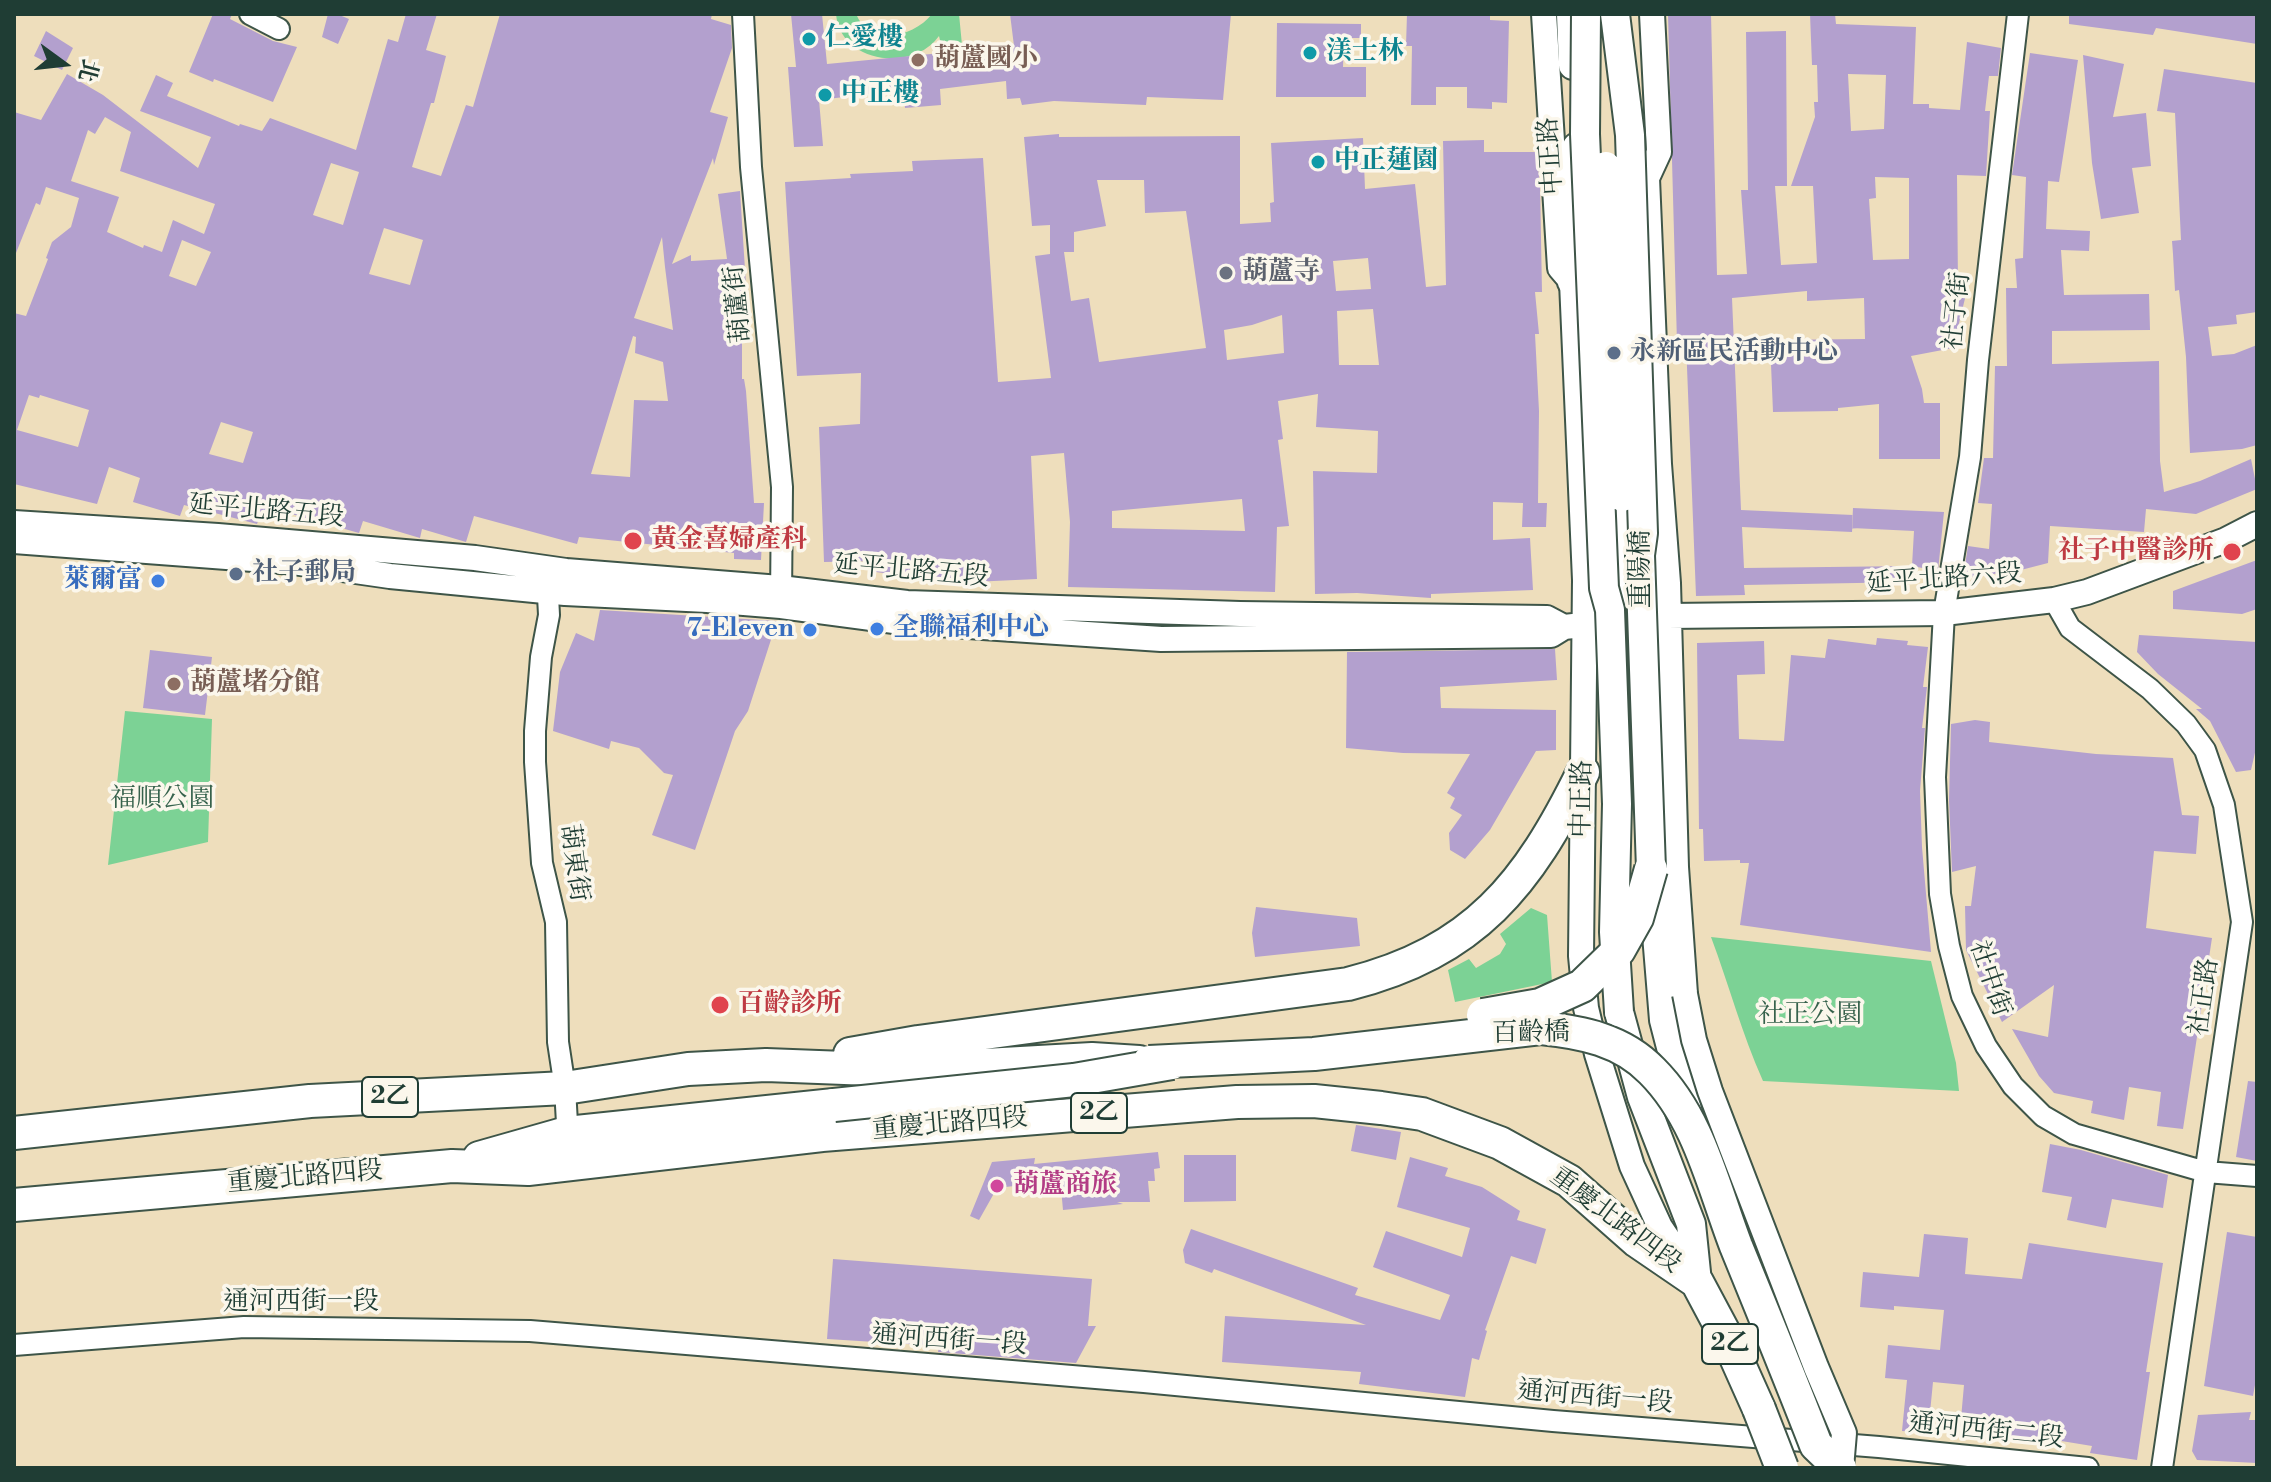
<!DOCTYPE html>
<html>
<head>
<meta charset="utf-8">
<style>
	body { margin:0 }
	#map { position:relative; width:2271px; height:1482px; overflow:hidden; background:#eedebc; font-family:"Libre Bodoni","Noto Serif TC",serif }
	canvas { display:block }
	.frame { position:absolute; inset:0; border:16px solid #1f3d34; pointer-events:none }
	.north { position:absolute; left:24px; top:24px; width:80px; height:80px; -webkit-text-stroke:6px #fbf7ec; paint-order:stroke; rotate:105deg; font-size:22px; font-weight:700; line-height:32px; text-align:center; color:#1f3d34 }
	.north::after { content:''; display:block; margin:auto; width:28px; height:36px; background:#1f3d34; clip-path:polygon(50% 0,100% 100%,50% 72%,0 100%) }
</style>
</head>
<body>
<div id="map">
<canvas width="2271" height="1482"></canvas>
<div class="frame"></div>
<div class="north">北</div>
</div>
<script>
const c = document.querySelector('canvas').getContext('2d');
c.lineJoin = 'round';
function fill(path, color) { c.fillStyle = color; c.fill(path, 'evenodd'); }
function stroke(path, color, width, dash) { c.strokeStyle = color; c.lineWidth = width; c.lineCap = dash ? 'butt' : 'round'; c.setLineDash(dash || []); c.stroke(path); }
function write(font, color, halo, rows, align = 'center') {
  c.font = font + ' "Libre Bodoni","Noto Serif TC",serif'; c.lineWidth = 7; c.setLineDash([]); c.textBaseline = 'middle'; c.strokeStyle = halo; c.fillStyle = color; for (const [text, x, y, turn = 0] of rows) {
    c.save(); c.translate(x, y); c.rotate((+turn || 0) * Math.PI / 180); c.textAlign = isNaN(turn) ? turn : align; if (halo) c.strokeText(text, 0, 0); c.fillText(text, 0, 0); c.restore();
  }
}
const green = new Path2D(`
	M836 14H856C870 48 914 37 932 14H959L962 45 942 48 939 36C913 73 840 63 836 14Z
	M125 711 212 719 208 842 108 865Z
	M1531 908 1547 915 1552 982 1455 1002 1448 970 1469 959 1476 968 1500 954 1506 944 1500 934Z
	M1711 937 1931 961 1956 1063 1959 1091 1763 1081C1742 1034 1729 985 1711 937Z`);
const building = new Path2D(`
	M213 14H232L230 19 273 41 297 47 273 102 214 79 213 82 189 72Z
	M328 14H337L349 19 338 44 322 37Z
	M406 14H437L426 50 446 56 434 103H431L412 167 441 176 466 105 473 107 500 14H712L711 19 731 25 732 48 710 112 728 117 714 165 713 158 672 264 691 255V261L727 259 718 194 740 191 748 317 747 341 742 342V379H744L746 391 754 503H764L761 560 734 559V553L579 537 577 544 474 516 466 542 422 529 420 538 363 521 359 533 288 513 286 520 261 513 257 524 184 505 180 516 133 502 140 478 109 467 97 504 14 484V313L26 316 48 259 46 258 52 242 71 227 79 198 46 187 40 205 36 203 14 258V112L41 120 67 74 103 95 198 168 211 137 140 111 156 75 173 83 167 96 239 126 240 124 262 131 270 118 356 150 388 39 398 42ZM105 117 131 132 120 171 215 204 204 234 173 220 162 252 144 245 143 248 107 232 119 197 71 181 88 130 95 134ZM331 163 359 172 343 225 313 215ZM384 228 423 240 410 285 369 274ZM662 237 665 267 673 330 634 318ZM182 240 211 252 196 286 169 276ZM633 336 636 337 635 353 663 362 668 401 634 400 630 477 591 474ZM29 395 39 398 40 395 89 410 78 447 17 430ZM221 422 253 432 243 463 209 454Z
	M791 14H822L827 64 1014 46 1010 14H1231L1223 100 1147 97 1146 105 1054 101 1022 105 1020 98 1007 99 1006 81 940 89 941 105 905 108 903 90 819 100 823 146 794 147 788 67H796Z
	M1407 14H1490V20L1509 21 1507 103 1492 102V109L1467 108V87H1436V105H1411L1412 46H1406Z
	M1668 14H1711L1717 275 1747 274 1741 190H1748L1746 32 1786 31 1787 186H1775L1781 265 1817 263 1813 186H1791L1815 117 1814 102H1818L1817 65H1812L1810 14H1835L1836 24 1916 27 1913 104H1929V108L1960 110 1967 42 2001 48 1998 76H1989L1985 111H1990L1986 176 1957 175 1958 287 1968 286 1953 348 1911 356 1922 389 1924 403H1940V459H1879V404L1838 408V411L1773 412 1770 340 1865 339 1864 298 1807 301V291L1732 298 1741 510 1853 515 1852 532 1742 527 1744 568 1912 566 1913 582 1744 585 1745 595 1696 596 1686 342 1677 343ZM1848 74 1886 75 1884 129 1851 131ZM1875 177 1909 178V259L1873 260 1869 199 1876 198Z
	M2069 14H2257V44L2156 28 2153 35 2069 24Z
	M1277 23 1361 24V38H1344L1343 67H1366V97H1276Z
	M46 31 73 48 62 70 34 56Z
	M2030 53 2078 60 2059 182 2048 181 2046 229 2090 231 2089 251 2061 250 2064 295 2149 294 2150 330 2052 331V364L2159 361 2160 461 2164 492 2200 481 2251 459 2257 489 2196 514 2146 509 2144 532 2050 526 2048 563 2017 571 1963 578 1968 546 1989 549 1992 504 1978 503 1984 458H1993L1995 366H2007L2006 288H2017L2015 259 2023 258 2026 177 2012 175Z
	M2083 55 2124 64 2113 117 2146 113 2151 166 2132 168 2139 213 2101 219 2092 163Z
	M2164 69 2257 83V312L2236 315 2237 324 2208 327 2212 356 2234 354 2257 345V445L2242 449 2190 453 2186 357 2179 290 2175 291 2173 254 2172 241 2181 240 2175 113 2157 111Z
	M1059 134V137L1240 136V224L1271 222 1270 203 1274 202 1271 143 1363 138 1365 189 1415 184 1426 287 1446 285 1443 141 1484 140V152H1536L1540 184 1542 292H1535L1539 334H1535L1539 411 1538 503H1547L1546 527H1522L1523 503 1493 502V540L1530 538 1533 590 1431 594V598L1357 593 1315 594 1313 471 1377 473 1378 431 1316 427 1318 394 1278 401 1283 439 1278 440 1289 526 1277 527 1275 592 1068 587 1070 522 1064 453 1031 456 1037 579 972 582 932 580 876 572V561L824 562 819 427 860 424 861 373 797 376 785 182 851 178 850 174 913 171 912 161 983 158 998 382 1051 378 1035 256 1050 254V225L1032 226 1024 137ZM1097 180H1144L1145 213 1186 211 1206 348 1099 362 1089 298 1071 301 1064 252H1074V232L1106 226ZM1368 258 1371 289 1336 291 1333 261ZM1373 309 1379 365H1339L1337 311ZM1282 315 1284 353 1227 360 1224 330 1252 325ZM1242 499 1245 531 1112 528V511Z
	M1853 508 1944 512 1938 571 1912 566 1914 531 1852 528Z
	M2257 560V609L2242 614 2173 609V591Z
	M600 610 777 621 748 711 735 731 695 850 652 835 673 775 664 773 639 748 611 741 609 749 553 731 560 672 576 633 594 641Z
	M2139 635 2257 642V744L2251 770 2236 772 2210 721 2196 709H2202L2158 674 2137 652Z
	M1877 638 1908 641 1907 645 1928 647 1923 687H1927L1922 728H1925L1920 791 1922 847 1931 952 1740 925 1749 863H1740V860L1704 861 1703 829H1699L1697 643 1764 641 1765 674 1737 675 1739 739 1784 741 1791 655 1825 658 1828 639 1876 645Z
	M1555 649 1557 680 1440 687 1441 708 1556 710V750L1536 751 1490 830 1465 859 1450 850 1449 833 1462 815 1450 808 1455 798 1447 793 1470 754 1403 753 1346 748 1347 652Z
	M150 650 212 657 205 715 143 708Z
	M1975 720 1990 722 1989 742 2096 754 2173 758 2182 815 2199 816 2196 854 2154 851 2146 928 2212 938 2183 1129 2157 1126 2161 1092 2129 1087 2124 1120 2091 1113 2093 1101 2054 1093 2039 1076 2012 1029 2048 1037 2054 985 2002 1022 1966 950 1965 906H1971L1976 866 1952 872 1949 800 1951 724Z
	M1256 907 1357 918 1360 946 1255 957 1252 933Z
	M2248 1081 2257 1082V1161L2236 1157Z
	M1356 1125 1401 1132 1396 1160 1351 1151Z
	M2050 1144 2081 1150 2168 1175 2163 1208 2112 1199 2106 1228 2067 1220 2072 1197 2042 1192Z
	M1158 1152 1160 1168 1154 1169 1155 1181H1148L1150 1202H1117L1123 1204 1063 1210 1061 1188 1041 1189 1040 1183 997 1188 979 1220 970 1216 992 1162 1035 1158 1034 1164Z
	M1184 1155H1236V1201L1184 1202Z
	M1410 1157 1448 1168 1445 1176 1482 1187 1520 1211 1517 1220 1546 1229 1536 1264 1511 1256 1485 1330 1487 1331 1479 1360 1472 1358 1465 1397 1359 1384 1361 1372 1222 1362 1225 1316 1366 1325 1214 1269 1212 1273 1185 1263 1183 1250 1191 1229 1358 1288 1355 1295 1440 1320 1450 1295 1373 1267 1386 1231 1462 1257 1470 1228 1397 1207Z
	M2227 1232 2257 1237V1374L2253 1396 2204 1386Z
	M1924 1234 1968 1238 1965 1274 2022 1279 2029 1243 2163 1263 2146 1372H2150L2137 1460 2090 1453 2092 1446 2037 1437 2036 1441 1991 1437V1434L1960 1430 1964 1385 1933 1382 1928 1433 1902 1431 1907 1380 1885 1378 1888 1345 1940 1350 1944 1310 1894 1306V1310L1860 1307 1863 1272 1919 1277Z
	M833 1259 1092 1279 1088 1326H1096L1076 1363 938 1352 939 1346 827 1339Z
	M2251 1412 2249 1420H2257V1463L2197 1460 2192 1451 2198 1415Z`);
const minor = new Path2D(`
	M250 14 279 29
	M743 14 751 167 782 487 781 600
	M2018 14 1978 360 1970 457 1944 613 1935 777 1940 894 1949 946 1962 996 1986 1046 2013 1086 2043 1116 2074 1134 2206 1172 2257 1176
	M547 577 549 615 541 657 535 731V762L542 863 556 922 558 1042 565 1088 568 1141
	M2054 600 2070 628 2150 689 2186 724 2205 750 2224 805 2242 922 2162 1468
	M14 1345 244 1327 530 1331 1144 1382 1553 1421 1879 1447 2088 1468`);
const tertiary = new Path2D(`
	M1544 14 1560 268 1572 282 1585 580 1581 956 1586 1008 1597 1054 1632 1166 1660 1227 1691 1273
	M1652 14 1659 152 1647 178 1659 464 1668 583 1676 867 1685 994
	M14 523 218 536 475 558 566 571 780 588 907 603 1240 614 1547 618 1564 627
	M14 541 293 562 390 576 565 593 707 600 781 606 894 621 1161 639 1551 635 1564 627 1668 616 1944 613 2054 600 2087 592 2226 540 2257 524`);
const secondary = new Path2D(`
	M1571 14 1573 65
	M1572 282C1579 250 1568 218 1572 185 1574 172 1577 161 1577 147
	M1610 610 1619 586 1617 518 1622 497
	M1652 874 1664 1020 1688 1113
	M1619 1012 1642 1097 1691 1224 1697 1282`);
const primary = new Path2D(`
	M850 1054 918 1042 1348 984C1475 952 1528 884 1583 772
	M14 1133 310 1101 565 1088 688 1069 766 1065 897 1070 1092 1059 1139 1062
	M479 1158 567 1133 834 1105
	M14 1205 452 1166 528 1169 822 1135 1237 1102 1314 1101 1381 1108 1422 1114 1500 1143 1569 1181 1637 1241 1697 1282 1729 1342 1759 1409`);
const tertiaryBridge = new Path2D(`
	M1685 994 1694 1040 1710 1091 1816 1367 1844 1433 1841 1468`);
const secondaryBridge = new Path2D(`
	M1586 14 1585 134 1604 588 1610 610 1617 804 1614 932 1619 1012
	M1615 14 1630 135 1643 533 1640 555 1651 869
	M1606 166 1622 497`);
const primaryBridge = new Path2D(`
	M1483 1015 1540 1005 1582 986 1619 950 1637 918 1651 869
	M1149 1062 1314 1054 1541 1028C1582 1032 1622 1040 1652 1071 1699 1118 1713 1186 1736 1246 1763 1312 1790 1378 1816 1445L1840 1468
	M834 1105 1074 1080 1172 1063
	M1759 1409 1782 1468`);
const markers = [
	[809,39,8,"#0f9aa8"],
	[1310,53,8,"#0f9aa8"],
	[918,60,8,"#8d6e63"],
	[825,95,8,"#0f9aa8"],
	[1318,162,8,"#0f9aa8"],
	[1226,273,8,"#6b7280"],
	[1614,353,8,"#5c6f8a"],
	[633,541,10,"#e0444e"],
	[2232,552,10,"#e0444e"],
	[236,574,8,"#5c6f8a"],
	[158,581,8,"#3f7fe0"],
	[877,629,8,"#3f7fe0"],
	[810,630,8,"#3f7fe0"],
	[174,684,8,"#8d6e63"],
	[720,1005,10,"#e0444e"],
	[997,1186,8,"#d1479c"]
];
const shields = [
	[390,1097,56],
	[1099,1113,56],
	[1730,1344,56]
];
const shieldNames = [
	["2乙",390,1097],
	["2乙",1099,1113],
	["2乙",1730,1344]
];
const cultureNames = [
	["仁愛樓",825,39],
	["渼士林",1326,53],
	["中正樓",841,95],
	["中正蓮園",1334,162]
];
const educationNames = [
	["葫蘆國小",934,60],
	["葫蘆堵分館",190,684]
];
const streetNames = [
	["中正路",1552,156,-94],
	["葫蘆街",739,304,-96],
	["社子街",1958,311,-84],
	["延平北路五段",266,512,5],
	["重陽橋",1642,569,-90],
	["延平北路五段",911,572,5],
	["延平北路六段",1944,580,-4],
	["中正路",1583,799,-89],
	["葫東街",573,863,82],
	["社中街",1989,979,71],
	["社正路",2205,997,-82],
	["百齡橋",1531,1034,-1],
	["重慶北路四段",950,1125,-5],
	["重慶北路四段",305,1178,-5],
	["重慶北路四段",1615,1221,37],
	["通河西街一段",301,1303],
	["通河西街一段",949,1341,4],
	["通河西街一段",1595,1398,5],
	["通河西街二段",1986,1432,6]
];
const worshipNames = [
	["葫蘆寺",1242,273]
];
const serviceNames = [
	["永新區民活動中心",1630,353],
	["社子郵局",252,574]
];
const healthNames = [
	["黃金喜婦產科",651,541],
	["社子中醫診所",2214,552,"right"],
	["百齡診所",738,1005]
];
const shopNames = [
	["萊爾富",142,581],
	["全聯福利中心",893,629,"left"],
	["7-Eleven",794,630]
];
const parkNames = [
	["福順公園",162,800],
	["社正公園",1810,1016]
];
const hotelNames = [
	["葫蘆商旅",1013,1186]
];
fill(green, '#7cd295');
fill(building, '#b3a0ce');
stroke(minor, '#3e5548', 24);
stroke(tertiary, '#3e5548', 28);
stroke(secondary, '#3e5548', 32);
stroke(primary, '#3e5548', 36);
stroke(minor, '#fff', 20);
stroke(tertiary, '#fff', 24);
stroke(secondary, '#fff', 28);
stroke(primary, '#fff', 32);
stroke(tertiaryBridge, '#3e5548', 28, []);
stroke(secondaryBridge, '#3e5548', 32, []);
stroke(primaryBridge, '#3e5548', 36, []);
stroke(tertiaryBridge, '#fff', 24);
stroke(secondaryBridge, '#fff', 28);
stroke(primaryBridge, '#fff', 32);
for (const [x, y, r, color] of markers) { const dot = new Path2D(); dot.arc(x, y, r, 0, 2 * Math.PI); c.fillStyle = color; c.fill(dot); stroke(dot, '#fbf7ec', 3); }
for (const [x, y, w] of shields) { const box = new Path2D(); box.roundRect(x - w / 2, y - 20, w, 40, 6); c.fillStyle = '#fbf7ec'; c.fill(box); stroke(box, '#1f3d34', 2); }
write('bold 24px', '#1f3d34', null, shieldNames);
write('bold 26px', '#0d838f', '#fbf7ec', cultureNames, 'left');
write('bold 26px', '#785e54', '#fbf7ec', educationNames, 'left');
write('26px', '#1f3d34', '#fbf7ec', streetNames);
write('bold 26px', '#5b616d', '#fbf7ec', worshipNames, 'left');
write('bold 26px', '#4e5e75', '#fbf7ec', serviceNames, 'left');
write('bold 26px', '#be3a42', '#fbf7ec', healthNames, 'left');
write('bold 26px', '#366cbe', '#fbf7ec', shopNames, 'right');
write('26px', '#36624c', '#fbf7ec', parkNames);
write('bold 26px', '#b23c85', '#fbf7ec', hotelNames, 'left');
</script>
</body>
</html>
